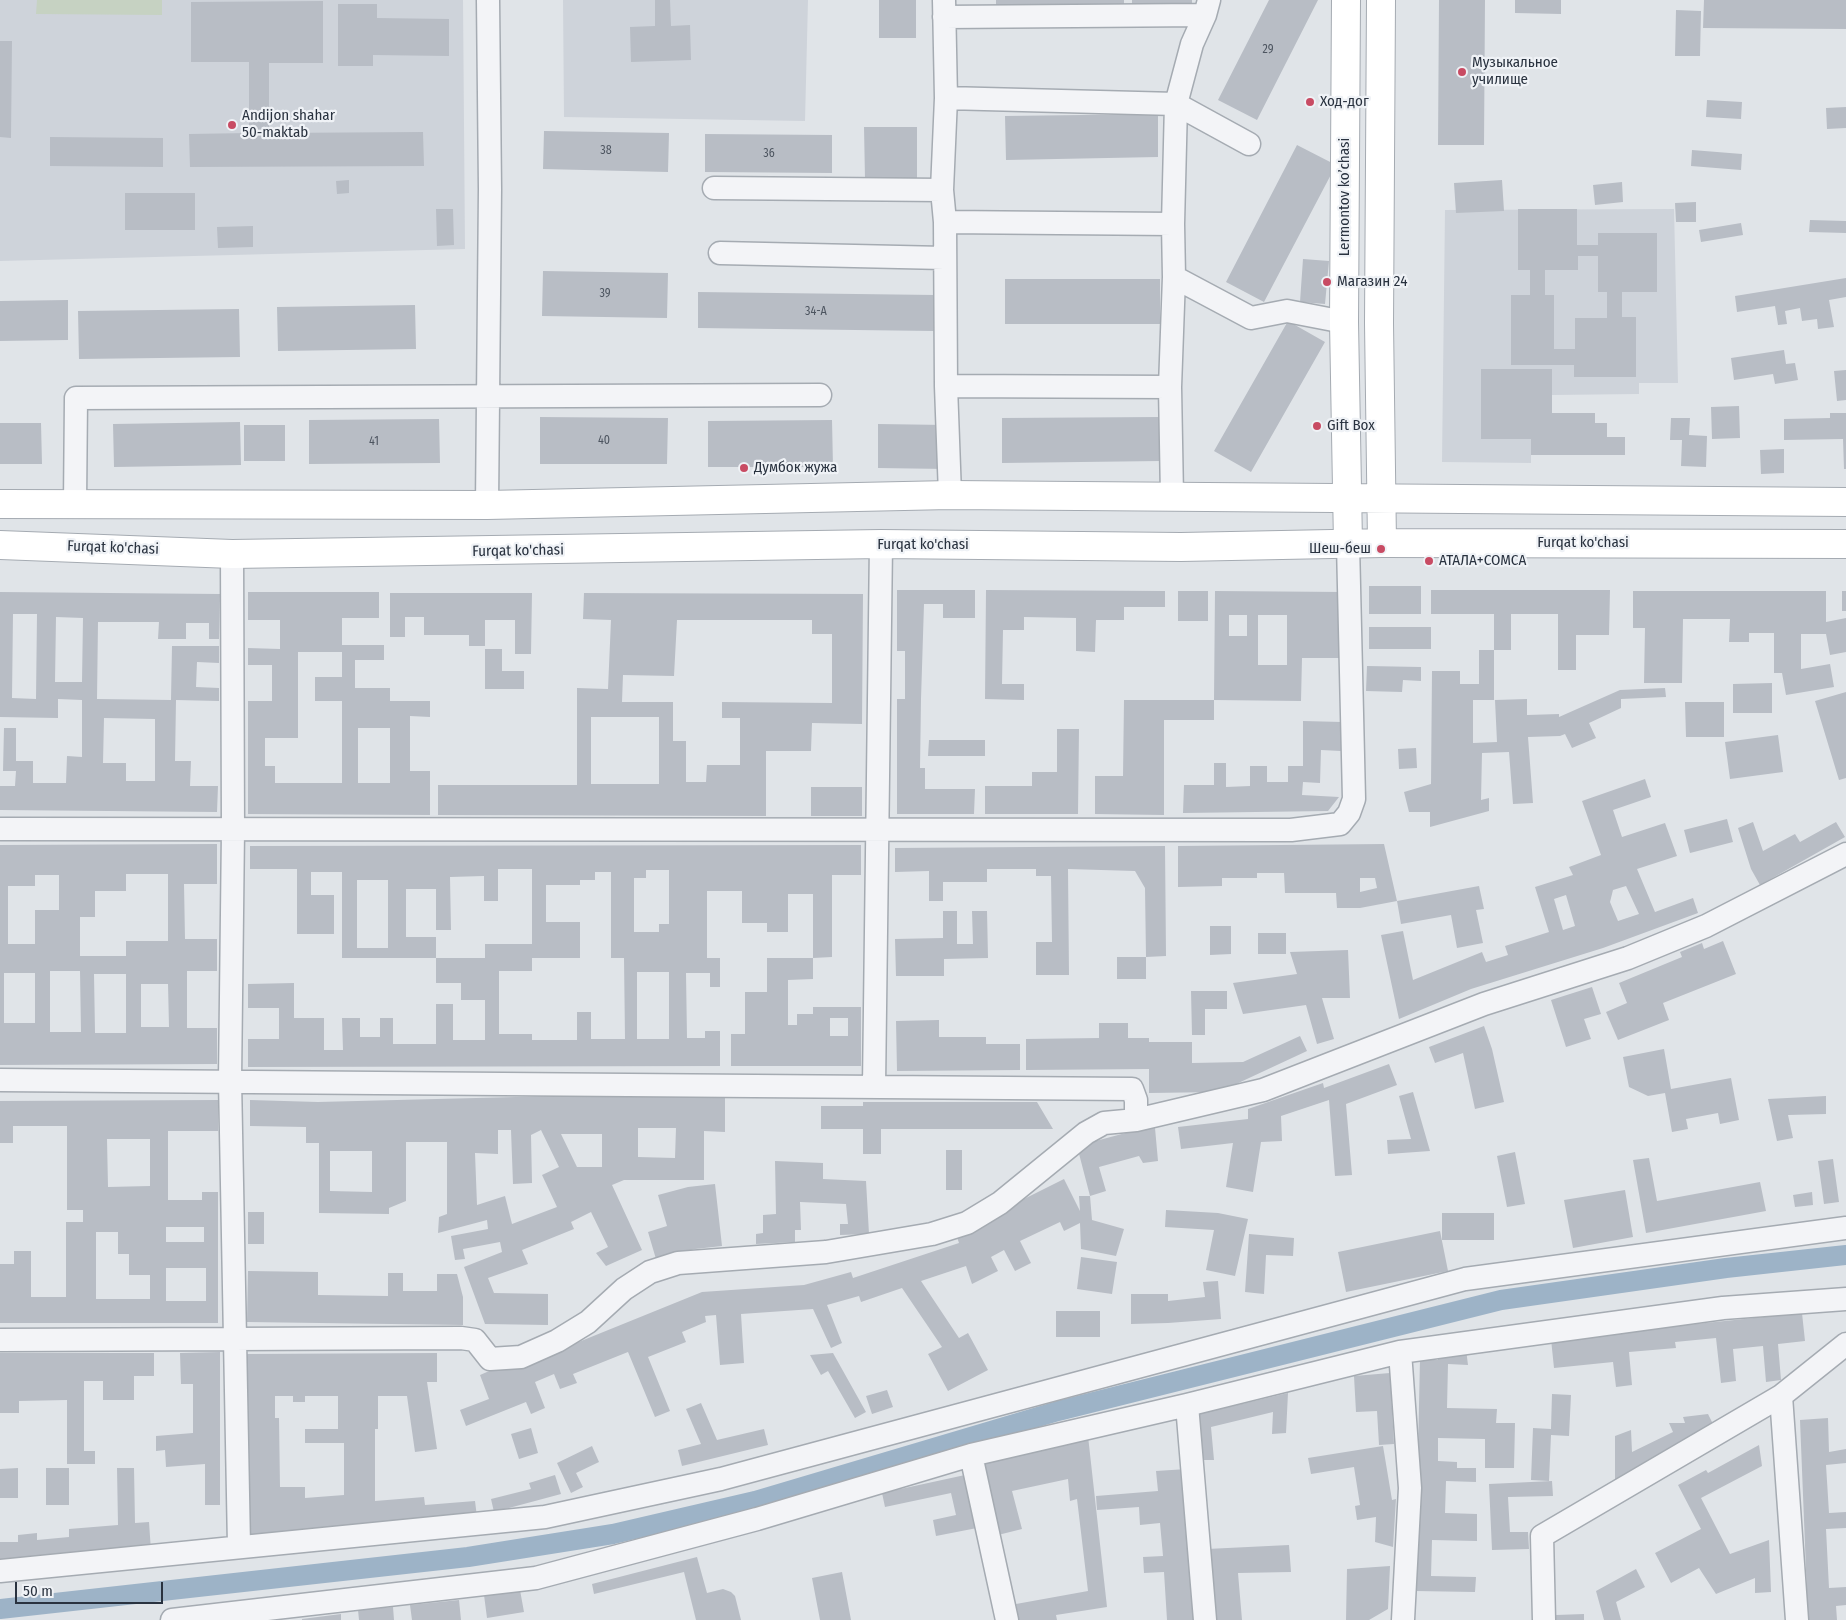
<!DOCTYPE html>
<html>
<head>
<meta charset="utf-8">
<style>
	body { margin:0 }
	#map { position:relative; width:1846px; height:1620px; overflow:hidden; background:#e0e4e8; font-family:"Fira Sans Condensed",sans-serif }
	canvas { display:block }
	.scale { position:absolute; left:15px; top:1582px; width:148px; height:22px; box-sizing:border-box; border:2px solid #29323f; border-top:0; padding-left:6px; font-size:15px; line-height:18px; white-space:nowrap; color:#29323f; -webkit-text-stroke:4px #eff2f6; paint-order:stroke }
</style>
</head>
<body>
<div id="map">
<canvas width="1846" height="1620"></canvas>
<div class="scale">50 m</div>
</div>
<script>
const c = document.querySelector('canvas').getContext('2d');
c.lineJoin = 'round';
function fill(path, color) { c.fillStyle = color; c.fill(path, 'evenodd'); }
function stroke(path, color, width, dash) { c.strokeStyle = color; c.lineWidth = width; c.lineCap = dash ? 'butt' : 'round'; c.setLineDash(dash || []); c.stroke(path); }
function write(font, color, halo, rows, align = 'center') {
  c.font = font + ' "Fira Sans Condensed",sans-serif'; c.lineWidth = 4.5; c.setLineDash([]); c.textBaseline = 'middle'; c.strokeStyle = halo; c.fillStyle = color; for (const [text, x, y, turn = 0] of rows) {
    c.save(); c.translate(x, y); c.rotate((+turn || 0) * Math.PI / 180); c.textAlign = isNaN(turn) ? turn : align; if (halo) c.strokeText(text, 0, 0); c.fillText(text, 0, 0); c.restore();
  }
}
const built = new Path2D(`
	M0 0H463L465 249 0 261Z
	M563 0H808L805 121 564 117Z
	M1674 209 1678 383H1639V394L1552 395V439L1531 440V463L1442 462 1445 210Z`);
const green = new Path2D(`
	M37 0H162V15L36 14Z`);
const canal = new Path2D(`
	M0 1609 468 1557 613 1534 755 1501 1058 1411 1501 1300 1726 1268 1846 1255`);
const building = new Path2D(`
	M655 0H670L671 26 690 25 691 60 631 62 630 27 655 26Z
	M879 0H916V38H879Z
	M996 0H1124V7L996 9Z
	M1132 0H1192V5L1132 6Z
	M1269 0H1318L1257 120 1218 100Z
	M1439 0H1485L1484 145H1438Z
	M1515 0H1561V14L1515 13Z
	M1704 0H1846V29L1703 28Z
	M323 1V63H269V133L423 132 424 166 190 167 189 134 249 133V62H191V2Z
	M338 4H377V18L449 19V56L373 55V66H338Z
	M1676 10 1701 11 1700 56H1675Z
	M0 41H12L11 138 0 137Z
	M1707 100 1742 102 1741 119 1706 117Z
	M1846 107V128L1827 129 1826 108Z
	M1158 114V157L1006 160 1005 116Z
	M864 127H917V179H865Z
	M544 131 669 133 668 172 543 169Z
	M705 134 832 135V173L705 172Z
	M50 137 163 138V167L50 166Z
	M1297 145 1336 165 1264 302 1226 282Z
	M1692 150 1742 154 1741 170 1691 166Z
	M349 180V193L337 194 336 181Z
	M1502 180 1504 211 1456 213 1454 183Z
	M1622 182 1623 202 1595 205 1593 185Z
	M125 193H195V230H125Z
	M1696 202V222H1676L1675 203Z
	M436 209H453L454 245 437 246Z
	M1518 209H1577V245H1598V233H1657V292H1622V317H1636V377H1574V365H1511V295H1530V270H1518ZM1578 256H1598V292H1607V318H1575V349H1554V295H1545V270H1578Z
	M1810 220 1846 221V233L1809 232Z
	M1741 223 1743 235 1701 242 1699 230Z
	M253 226V247L218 248 217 227Z
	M1303 259 1329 261 1325 304 1300 302Z
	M543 271 668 273 667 318 542 316Z
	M1846 278V297L1829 300 1834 327 1818 329 1817 319 1802 321 1800 308 1785 311 1787 324 1778 325 1775 306 1737 312 1735 296Z
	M1005 279H1160V324H1005Z
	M698 292 935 295 934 331 698 328Z
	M68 300V340L0 341V301Z
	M415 305 416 349 278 351 277 307Z
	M239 309 240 357 79 359 78 311Z
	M1288 321 1325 342 1251 472 1214 451Z
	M1784 350 1786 364 1795 363 1798 380 1775 384 1773 374 1734 380 1731 358Z
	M1481 369H1552V413H1595V423H1607V437H1625V455H1531V439H1481Z
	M1846 370V400L1837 401 1834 371Z
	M1739 406 1740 438 1712 439 1711 407Z
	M1830 413H1846V469H1844L1843 439 1784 440V419L1830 418Z
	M540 417 668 418 667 464H540Z
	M1160 417V461L1002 463V418Z
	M1671 418H1690L1689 435 1707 436 1706 467 1681 466 1682 440H1670Z
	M439 419 440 463 309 464V420Z
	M832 420 833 467H708V421Z
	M240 422 241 465 114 467 113 424Z
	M0 423H41L42 464H0Z
	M878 424 946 425V469L878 468Z
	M244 425H285V461H244Z
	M1784 449V473L1761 474 1760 450Z
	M1369 586H1421V614H1369Z
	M897 590H975V618H943V604H924L921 699 920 768H925V789H975L974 814H897V699H905V651H897Z
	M986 590 1165 591V607H1124V620H1096L1095 652 1076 651V618L1024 617V630H1003L1002 684H1024V700L985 699Z
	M1431 590H1610L1609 635H1576V670H1558V614H1511V650H1494V700H1473V743L1497 742 1495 700 1527 699V715L1559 714V717L1620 690 1665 688 1666 697 1621 699V708L1589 723 1596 738 1572 748 1565 734 1560 736 1528 737 1533 803 1513 804 1509 752 1482 753 1481 800 1489 798V811L1430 827V812H1409L1404 792 1431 784 1432 671H1460V684H1479V650H1494V614H1431Z
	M1178 591H1208V621H1178Z
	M1215 591 1343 592V658H1302L1301 701 1214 700V720H1164V815L1095 814V776H1123L1124 700H1214ZM1229 615H1247V636H1229ZM1258 615H1287V665H1258Z
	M1633 591H1826V622L1846 618V652L1830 655 1826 634H1801V669L1830 664 1834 687 1786 695 1782 673H1774V633H1749V642H1729L1730 619H1683L1682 683H1644L1645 628H1633Z
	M1842 591H1846V611H1842Z
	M0 592 220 594 219 639H209V623H186V639H158L159 622H98L97 699 171 700 172 646H219V663L197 662 196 687 219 688V701L176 700 175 761H191L190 786H218L217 812 0 810V786H15L16 771H3L4 728H16V761H33V783H66L67 756 82 757V700L58 699V718L0 717ZM13 614H37L36 699 12 698ZM56 617 83 618 82 682H55ZM104 718 155 719V781H126V763H103Z
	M248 592H379V618H342V645H384V660H355V688H390V701H430V717L410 716V771H430V815L248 814V701H272V665H248V648L280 649V620H248ZM298 652H342V677H315V701H342V783H275V766H265V738H298ZM358 728H390V783H358Z
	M390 593H532L531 654H515V620H485V646H469V635H424V617H405V637H390Z
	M584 593 863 594 862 724 812 723 811 751H766V816L438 815V785H577V688L608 689 611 620 583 619ZM677 620H812V634H832V703L722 702V718H740V765H707L706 782H686V741H673V702H622L623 675 674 676ZM591 717H659V784H591Z
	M1369 627H1431V649H1369Z
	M485 649H502V671H524V689H485Z
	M1367 666 1421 667V681L1403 680 1402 692 1366 691Z
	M1772 683V713H1733V684Z
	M1846 692V778L1839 780 1815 701Z
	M1685 702H1724V737H1686Z
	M1303 721 1342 722 1341 751 1321 750 1320 783 1303 782 1302 795 1339 797 1328 811 1183 813 1184 785H1214V763H1226V787L1250 786V766H1267V782H1288V766H1303Z
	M1057 729H1079L1078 814H985V786H1032V772H1057Z
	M1778 735 1783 772 1730 779 1725 742Z
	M929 740H985V756H928Z
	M1416 748 1417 768 1399 769 1398 749Z
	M1645 779 1651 797 1613 810 1622 837 1665 823 1677 856 1637 869 1655 912 1693 898 1698 913 1603 948 1471 989 1399 1019 1381 935 1403 931 1413 980 1482 952 1486 962 1508 955 1505 946 1549 932 1535 887 1573 875 1569 867 1601 855 1582 801ZM1626 886 1639 914 1618 921 1610 902 1613 890ZM1566 895 1575 926 1563 930 1554 899Z
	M811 787H862V816H811Z
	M1727 819 1733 842 1690 853 1684 830Z
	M1753 822 1763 851 1795 834 1800 842 1836 822 1845 837 1760 885 1751 869 1738 828Z
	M217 844V884H184L185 939H217V971H187V1028H217V1064L0 1065V845ZM126 874H168V941H126V956H80V917H95V891H126ZM35 875H59V910H35V944H8V886H35ZM50 971H80L81 1032H50ZM4 973H35V1023H4ZM94 974H126V1033H95ZM141 984H168L169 1027H141Z
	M1384 844 1397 901 1360 908H1337L1336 893H1285L1284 873H1257V878H1222V886L1178 887V846ZM1360 878H1375L1377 888 1360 892Z
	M861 845V875H832V957L813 958V979L788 980V1025H797V1014H813V1007H861V1066H731V1034H745V992H767V958H813V894H788V932H767V923H742V891H707V958H720V987H710V973H686L687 1038H705V1031H720V1066L248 1067V1039H279V1008H248V984L294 983V1018H324V1050H343L342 1018H360V1037H380V1018H393V1044H436V1004H453V1040H485V1000H461V983H436V958H485V944H532V869H498V901H484V876L450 877 451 930H436V889H406V937H436V958H342V872H311V895H334V934H297V869H250V846ZM646 870H669V924H659V932H634V878H646ZM595 872H611V958H624L625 1039H591V1012H577V1040H532V1034H499V971H532V958H580V922H546V885H580V880H595ZM357 880H388V948H357ZM637 972H669V1039H637ZM830 1018H848V1036H830Z
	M1165 846 1166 956 1146 957 1145 888 1135 871 1068 869 1069 975H1036V942H1052L1051 876H1036V869H987V882H943V901H929V871L895 872V848Z
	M1479 886 1484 909 1476 910 1483 943 1457 948 1451 915 1401 924 1397 901Z
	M943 911H957V944H973L972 911H987L988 958 944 959V976H896L895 939 943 938Z
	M1210 926H1231V954L1210 955Z
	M1258 933H1286V954H1258Z
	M1723 941 1736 974 1663 1003 1669 1020 1618 1040 1606 1012 1627 1003 1619 983 1682 957 1680 952 1702 943 1704 949Z
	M1348 950 1350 998H1322L1334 1039 1317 1044 1306 1005 1243 1014 1233 983 1297 974 1290 952Z
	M1117 957H1146V979H1117Z
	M1592 987 1601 1014 1584 1019 1591 1039 1566 1047 1551 1000Z
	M1191 991H1227V1009H1205V1035H1192Z
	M939 1020V1037H986V1044H1020V1070L897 1071 896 1021Z
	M1099 1023H1128V1038H1149V1042H1192V1063L1243 1062 1300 1036 1307 1051 1219 1092 1149 1093V1069L1026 1070V1039L1099 1038Z
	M1484 1026 1492 1049 1504 1102 1475 1109 1463 1053 1435 1063 1429 1047Z
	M1664 1049 1671 1089 1731 1078 1739 1120 1720 1124 1718 1113 1686 1119 1688 1129 1672 1132 1665 1093 1648 1096 1629 1087 1623 1057Z
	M1389 1064 1397 1085 1346 1104 1352 1175 1335 1176 1329 1100 1281 1116 1282 1141 1261 1142 1253 1192 1226 1187 1233 1143 1181 1149 1178 1127 1248 1119V1109L1323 1083 1324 1088Z
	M1413 1092 1430 1151 1388 1154 1387 1140 1411 1139 1399 1096Z
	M555 1096 725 1097V1132L704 1131V1180H624L612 1185 642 1250 606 1266 596 1253 608 1247 591 1212 571 1222 574 1229 522 1250 528 1264 488 1278 494 1293 548 1294V1325L485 1324 464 1267 502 1252 500 1242 463 1249 465 1259 455 1260 451 1236 488 1229 487 1220 438 1233 439 1217 447 1214V1142H406V1201L389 1208V1214L319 1213V1143H306V1127L250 1126V1100L318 1102ZM638 1128H676L675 1158 638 1157ZM498 1130H511L513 1184 532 1183 531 1135 541 1130 559 1167 542 1175 557 1207 512 1224 505 1196 477 1205 475 1153 498 1154ZM561 1134H602V1167H577ZM330 1151H372V1192L330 1191Z
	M1826 1096V1114L1788 1115 1793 1138 1777 1141 1768 1099Z
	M218 1100V1131H168V1200H202V1192H218V1323H0V1264H14V1251H31V1297H66V1222H83V1210H67V1126H13V1143H0V1101ZM107 1139H150V1186L108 1187ZM166 1227H204V1242H166ZM96 1232H118V1254H129V1275H150V1299H96ZM166 1268H206V1301H166Z
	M863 1102H1037L1053 1129H881V1154H863V1129H821V1106H863Z
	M1155 1128 1158 1161 1143 1163 1139 1156 1099 1167 1106 1191 1090 1196 1077 1146 1133 1131Z
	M946 1150H962V1190H946Z
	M1515 1152 1525 1204 1507 1207 1497 1156Z
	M1649 1158 1657 1201 1760 1182 1766 1211 1646 1233 1633 1160Z
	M1833 1159 1839 1202 1824 1204 1818 1161Z
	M775 1161 823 1163V1179L866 1181 869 1234 840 1235V1224H848L846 1204 800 1202 801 1230H795V1242L756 1244V1234L763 1233V1215L776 1214Z
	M1064 1179 1080 1211 1079 1196H1090L1092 1220 1124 1229 1116 1256 1081 1249 1080 1223 1064 1231 1060 1222 1020 1241 1031 1263 1015 1271 1004 1250 991 1257 998 1271 972 1284 966 1266 921 1281 959 1338 968 1333 988 1370 948 1391 928 1354 942 1347 902 1288 861 1302 859 1296 827 1305 842 1343 831 1348 813 1309 741 1314 744 1363 720 1365 716 1315 705 1316 706 1322 682 1332 686 1342 648 1357 670 1411 655 1417 628 1352 573 1374 577 1383 560 1389 554 1374 535 1382 545 1408 531 1414 526 1402 466 1426 460 1410 489 1399 480 1375 510 1362 512 1369 702 1292 804 1285 851 1272 853 1278 959 1243 957 1237 1004 1209Z
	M715 1184 722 1246 695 1249 656 1259 648 1232 667 1226 658 1195 688 1187Z
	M1625 1190 1633 1237 1573 1248 1564 1200Z
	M1812 1192 1813 1205 1795 1207 1793 1195Z
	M1166 1210 1218 1213 1248 1219 1235 1276 1206 1270 1214 1230 1165 1227Z
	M248 1212H264V1244H248Z
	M1442 1213H1494V1240H1442Z
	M1440 1231 1448 1271 1346 1292 1338 1252Z
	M1249 1234 1294 1238 1293 1256 1266 1255 1264 1294 1245 1292Z
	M1081 1257 1117 1262 1112 1294 1077 1289Z
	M248 1271 318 1272V1295L388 1296V1273H403V1291H437V1274H457L463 1297V1325L247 1322Z
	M1218 1281 1221 1319 1168 1323 1131 1324V1294H1168V1301L1205 1297 1203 1282Z
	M1056 1311H1100V1337H1056Z
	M1802 1313 1805 1341 1778 1344 1781 1380 1766 1382 1763 1346 1733 1349 1736 1381 1721 1383 1716 1338 1675 1342 1676 1348 1629 1352 1632 1385 1616 1387 1613 1362 1554 1368 1551 1339Z
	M1466 1349 1468 1365 1448 1364 1447 1408 1497 1409 1496 1423H1515L1514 1468H1485V1439L1438 1438V1461L1457 1462V1468H1476V1482L1446 1481 1445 1513 1477 1514V1541L1432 1540 1431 1576 1476 1577 1475 1592 1415 1591 1420 1359 1438 1360 1437 1352Z
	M220 1352V1505H205V1464L166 1467 165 1450 156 1451V1436L193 1433V1384H181L180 1353Z
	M0 1353H154V1376H134V1400H103V1381H84V1451H95V1464H67V1400L19 1401V1413H0Z
	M437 1353V1382H427L437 1449 415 1452 407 1396H378V1429H375V1501L424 1497 425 1505 475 1501 477 1517 248 1535 247 1354ZM275 1396H293V1402H305V1396H338V1429H305V1443H344V1495L305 1498V1487H280L279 1418H275Z
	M833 1353 866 1412 855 1418 828 1371 821 1375 810 1355Z
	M1390 1373 1394 1444 1379 1445 1377 1411 1356 1412 1354 1376Z
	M887 1390 893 1407 872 1414 866 1396Z
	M1288 1393 1286 1433 1272 1434 1273 1412 1211 1427 1214 1460H1201L1195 1415Z
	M1552 1394 1571 1395 1569 1436 1551 1435 1549 1481 1531 1480 1533 1428 1551 1429Z
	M701 1403 717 1440 764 1429 768 1445 682 1466 678 1450 701 1444 686 1409Z
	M1708 1414 1715 1428 1615 1480V1436L1631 1430 1632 1452 1673 1432 1669 1423H1685L1683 1417Z
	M1828 1418 1829 1452 1846 1449V1463L1826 1465 1829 1513 1846 1512V1528L1826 1529 1829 1588 1846 1587V1605L1836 1606 1837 1620H1808L1800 1420Z
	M531 1428 538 1453 519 1459 511 1434Z
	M1088 1436 1107 1607 1056 1615 1057 1620H1019L1016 1604 1088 1591 1077 1499 1070 1501 1068 1479 1012 1491 1022 1529 998 1535 980 1461Z
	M1759 1445 1762 1466 1701 1498 1730 1554 1769 1540 1771 1592 1755 1593V1578L1716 1594 1699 1568 1671 1583 1655 1553 1701 1529 1678 1485 1706 1470 1708 1473Z
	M592 1446 599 1462 576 1473 583 1487 571 1493 557 1463Z
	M1383 1446 1392 1500 1396 1499 1393 1547 1375 1542 1376 1517 1357 1520 1355 1506 1360 1505 1354 1467 1311 1474 1308 1458Z
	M18 1468V1498H0V1469Z
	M46 1468H69V1505H46Z
	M117 1468H134L135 1523 149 1522 151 1551 0 1564V1542H18V1535L37 1533V1540L69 1537V1529L118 1525Z
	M1187 1469 1198 1620H1167L1164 1572 1144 1573 1143 1557 1163 1556 1160 1523 1140 1525 1139 1507 1097 1510 1096 1496 1158 1491 1156 1471Z
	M555 1475 561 1494 494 1512 491 1499 531 1489 529 1483Z
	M965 1475 977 1528 936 1536 933 1520 956 1515 951 1493 885 1507 882 1493Z
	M1552 1481 1553 1496 1508 1497 1510 1532H1528L1529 1549 1492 1550 1489 1484Z
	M1289 1545 1291 1572 1238 1573 1242 1620H1213L1207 1549Z
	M697 1557 707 1593 723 1589 731 1592 735 1596 741 1620H696L684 1572 594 1594 592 1584Z
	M1390 1566 1388 1609 1369 1620H1346L1347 1569Z
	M1636 1569 1645 1587 1616 1602 1621 1620H1604L1596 1591Z
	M842 1572 851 1620H820L812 1578Z
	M520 1590 524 1612 487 1618 484 1595Z
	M459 1600 461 1620H412L410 1605Z
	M393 1607 394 1620H359L358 1610Z
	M341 1614V1620H302V1619Z
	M1584 1614V1620H1556V1615Z`);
const minor = new Path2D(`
	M944 0 946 98 942 190 945 222 946 386 950 495
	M944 17 1205 15
	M946 98 1176 104 1192 44 1205 15 1209 0
	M714 188 942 190
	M945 222 1173 224 1174 277 1170 387 1172 497
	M1173 224 1176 104 1249 144
	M720 253 944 258
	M1174 277 1251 318 1287 311 1344 322
	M946 386 1170 387
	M75 504 76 398 820 395
	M487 505 490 189 488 0
	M232 554 233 830 230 1080 239 1546
	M0 829 1291 830 1340 824 1349 813 1354 799 1348 544
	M0 1080 1132 1089 1136 1100V1120
	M874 1086 881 544
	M0 1340 461 1338 475 1340 490 1359 521 1357 557 1341 588 1322 624 1289 650 1272 678 1263 826 1252 932 1234 967 1223 1000 1203 1086 1133 1104 1123 1136 1120 1263 1090 1484 1004 1628 958 1706 926 1846 854
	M1400 1352 1410 1488 1403 1620
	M1781 1396 1797 1620
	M1187 1405 1205 1620
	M971 1455 1007 1620
	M0 1571 545 1517 721 1479 1465 1279 1846 1228
	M172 1620 536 1578 757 1519 971 1455 1187 1405 1400 1352 1723 1308 1846 1299
	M1544 1620 1542 1536 1781 1396 1846 1344`);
const secondary = new Path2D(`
	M1346 0 1344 322 1348 544
	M1381 0 1379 323 1382 543
	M0 504 487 505 950 495 1846 502
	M0 545 232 554 881 544 1181 547 1382 543 1846 544`);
const markers = [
	[1462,72,5,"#c84b63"],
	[1310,102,5,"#c84b63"],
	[232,125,5,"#c84b63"],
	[1327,282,5,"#c84b63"],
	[1317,426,5,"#c84b63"],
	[744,468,5,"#c84b63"],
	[1381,549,5,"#c84b63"],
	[1429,561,5,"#c84b63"]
];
const numberNames = [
	["29",1268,50],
	["38",606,151],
	["36",769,154],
	["39",605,294],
	["34-А",816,312],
	["40",604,441],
	["41",374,442]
];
const poiNames = [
	["Музыкальное",1472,63],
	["училище",1472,80],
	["Ход-дог",1320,102],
	["Andijon shahar",242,116],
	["50-maktab",242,133],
	["Магазин 24",1337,282],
	["Gift Box",1327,426],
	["Думбок жужа",754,468],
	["Шеш-беш",1371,549,"right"],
	["АТАЛА+СОМСА",1439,561]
];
const streetNames = [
	["Lermontov ko’chasi",1345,197,-90],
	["Furqat ko'chasi",1583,543],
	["Furqat ko'chasi",923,545],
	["Furqat ko'chasi",113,548,2],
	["Furqat ko'chasi",518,551,-1]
];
fill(built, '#ced3da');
fill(green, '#c6d2c2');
stroke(canal, '#9db3c7', 20);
fill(building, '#b8bdc5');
stroke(minor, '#a5abb2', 25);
stroke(secondary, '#a5abb2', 30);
stroke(minor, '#f3f4f7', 22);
stroke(secondary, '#fff', 28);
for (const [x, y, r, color] of markers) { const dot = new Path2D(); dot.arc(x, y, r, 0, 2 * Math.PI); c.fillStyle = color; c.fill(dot); stroke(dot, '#eff2f6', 2); }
write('12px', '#4d5560', null, numberNames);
write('15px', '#29323f', '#eff2f6', poiNames, 'left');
write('15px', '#29323f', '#eff2f6', streetNames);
</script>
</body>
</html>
